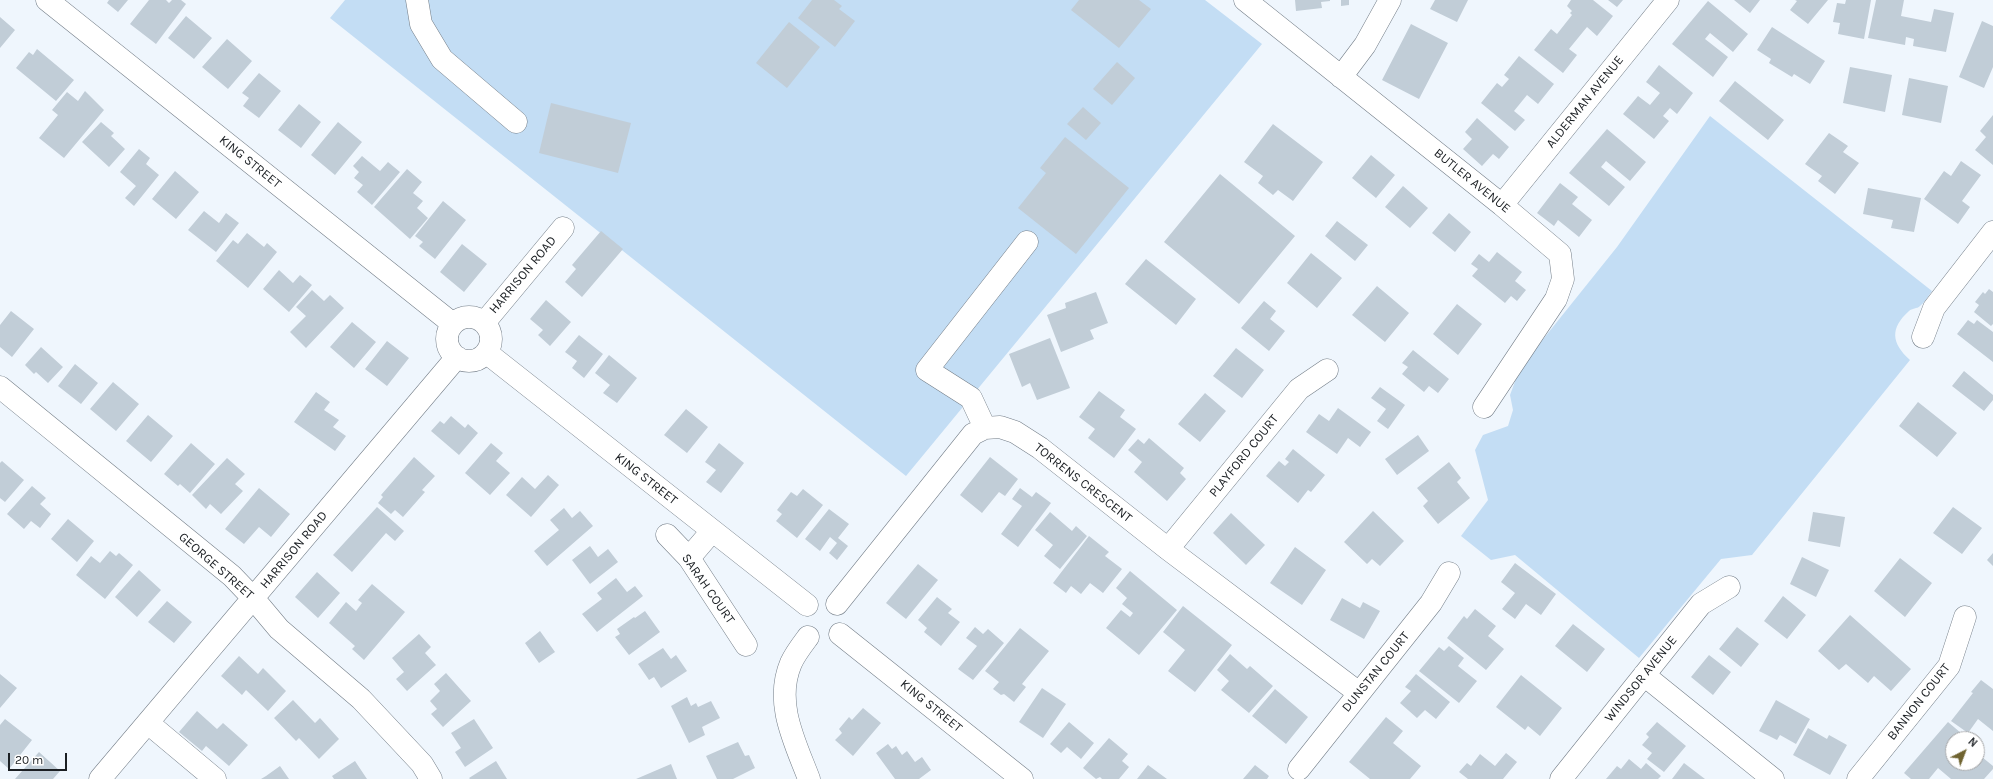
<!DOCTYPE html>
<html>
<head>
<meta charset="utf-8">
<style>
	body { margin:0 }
	#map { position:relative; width:1993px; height:779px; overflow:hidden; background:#eff6fd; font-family:Karla,sans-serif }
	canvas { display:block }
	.north { position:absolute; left:1945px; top:731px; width:40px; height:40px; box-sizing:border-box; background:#fff; border:1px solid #a4a5a7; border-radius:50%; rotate:42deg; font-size:11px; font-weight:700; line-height:16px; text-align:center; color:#1b1f23 }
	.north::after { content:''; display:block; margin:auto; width:14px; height:18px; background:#706431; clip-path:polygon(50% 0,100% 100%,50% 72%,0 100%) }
	.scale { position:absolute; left:8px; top:753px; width:59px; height:18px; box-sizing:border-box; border:2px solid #1b1f23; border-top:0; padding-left:5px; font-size:12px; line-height:14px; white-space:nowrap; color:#1b1f23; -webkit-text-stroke:3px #fff; paint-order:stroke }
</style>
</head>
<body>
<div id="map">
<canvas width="1993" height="779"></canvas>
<div class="north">N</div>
<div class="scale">20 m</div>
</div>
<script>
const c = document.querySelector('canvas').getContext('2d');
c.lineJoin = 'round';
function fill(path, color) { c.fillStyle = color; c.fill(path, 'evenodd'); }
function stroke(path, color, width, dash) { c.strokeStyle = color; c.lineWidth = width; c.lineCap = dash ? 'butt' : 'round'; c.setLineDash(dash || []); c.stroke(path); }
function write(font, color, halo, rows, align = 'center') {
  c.font = font + ' Karla,sans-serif'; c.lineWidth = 3; c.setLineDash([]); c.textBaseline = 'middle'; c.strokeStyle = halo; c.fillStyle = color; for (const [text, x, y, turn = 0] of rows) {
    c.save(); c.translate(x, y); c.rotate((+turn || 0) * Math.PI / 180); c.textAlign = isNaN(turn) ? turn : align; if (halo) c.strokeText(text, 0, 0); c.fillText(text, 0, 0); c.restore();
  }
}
const green = new Path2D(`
	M345 0H1205L1262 44 906 476 330 18Z
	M1710 116 1932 291C1928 296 1925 302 1920 306 1917 309 1912 308 1909 311 1890 328 1891 343 1910 360L1752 555 1721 559 1639 658 1515 555 1491 560 1461 536 1488 500 1475 450 1483 435 1508 426 1513 410 1510 395 1520 368 1617 247Z`);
const building = new Path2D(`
	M109 0H128L118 12 107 3Z
	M149 0H166L169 3 172 0H181L186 4 156 44 130 24Z
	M812 0H834L842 6 839 9 855 21 835 47 798 18Z
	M1079 0H1139L1151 9 1119 48 1071 10Z
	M1295 0H1330V1L1321 2 1322 8 1296 11Z
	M1341 0H1349V5L1341 6Z
	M1435 0H1468L1457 22 1430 9Z
	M1571 0H1593L1613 16 1597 36 1587 27 1569 49 1577 55 1563 73 1534 50 1551 29 1557 34 1572 15 1570 13 1572 11 1567 6Z
	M1608 0H1623L1617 7Z
	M1734 0H1760L1750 13Z
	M1795 0H1828L1808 24 1790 10 1797 1Z
	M1846 0H1871L1864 39 1838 34 1840 23 1833 22 1837 3 1845 4Z
	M1876 0H1904L1901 16 1931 22 1934 9 1954 13 1946 52 1913 46 1914 39 1906 37 1905 45 1868 38Z
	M1708 1 1748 34 1733 52 1710 33 1705 39 1728 57 1713 77 1672 44Z
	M186 16 212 38 194 59 168 38Z
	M0 17 15 30 0 48Z
	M1982 21 1993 26V67L1984 88 1959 77Z
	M789 22 820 47 787 88 756 63Z
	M1411 24 1448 43 1419 99 1382 80Z
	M1772 27 1825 61 1810 84 1794 74 1792 77 1769 63 1771 59 1757 50Z
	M227 39 252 61 228 89 202 67Z
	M37 49 74 80 56 101 16 68 29 52 33 55Z
	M1519 56 1554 84 1538 104 1527 95 1514 111 1525 120 1515 131 1481 103 1497 83 1502 87 1509 79 1504 75Z
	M1117 62 1135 78 1112 105 1093 89Z
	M1659 65 1693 93 1677 114 1670 108 1663 116 1669 121 1654 139 1623 114 1638 96 1650 105 1660 93 1646 82Z
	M1850 67 1892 75 1885 112 1843 103Z
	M259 73 281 91 259 118 243 106 249 98 242 93Z
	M1909 78 1948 86 1941 123 1902 115Z
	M1735 81 1784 120 1768 140 1719 101Z
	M85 91 104 110 64 158 39 138 58 115 52 110 67 92 78 101Z
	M551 103 631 123 618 173 539 153Z
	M299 104 321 122 301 148 278 130Z
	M1083 107 1101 123 1086 140 1067 124Z
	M1993 115V165L1975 150 1986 137 1980 131Z
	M1477 118 1509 147 1499 159 1493 154 1482 166 1463 149 1472 139 1465 132Z
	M101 122 114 133 111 136 125 149 109 167 82 142Z
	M338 122 362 142 335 175 311 155Z
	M1273 124 1323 162 1293 201 1278 190 1273 195 1258 183 1263 176 1244 162Z
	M1607 129 1646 162 1630 181 1606 161 1601 167 1625 187 1609 206 1569 173Z
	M1829 133 1848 146 1843 152 1859 163 1835 194 1818 181 1822 176 1805 164Z
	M1065 137 1129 188 1076 254 1018 208 1046 173 1040 168Z
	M139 149 150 158 146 164 159 175 134 206 125 198 136 186 120 172Z
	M1371 155 1395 175 1376 198 1352 178Z
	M362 156 380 171 388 162 400 172 372 205 357 192 363 185 354 178 359 172 353 166Z
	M1961 161 1981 175 1962 201 1970 207 1958 224 1924 199 1944 171 1951 176Z
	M407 169 422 182 413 193 423 201 417 208 428 218 410 239 374 207Z
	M175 171 199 192 176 219 152 199Z
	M1220 174 1295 236 1239 304 1164 242Z
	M1560 183 1578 197 1572 204 1592 220 1579 237 1558 220 1554 226 1537 213Z
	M1403 186 1428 208 1410 228 1385 207Z
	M1868 188 1921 198 1914 232 1891 228 1893 220 1863 214Z
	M443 201 466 220 435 259 419 246 423 242 415 236Z
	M204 211 219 223 226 213 239 223 216 252 188 230Z
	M1449 213 1471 232 1455 252 1432 233Z
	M1337 221 1368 245 1355 261 1325 236Z
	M601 231 623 249 582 297 565 282 576 269 572 265Z
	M247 233 264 247 267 243 277 252 248 288 216 261 233 240 238 244Z
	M462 244 487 264 464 292 440 272Z
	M1497 252 1522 272 1515 281 1526 290 1517 301 1511 296 1505 303 1472 276 1478 269 1471 264 1479 254 1489 262Z
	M1311 253 1342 278 1317 308 1287 283Z
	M1146 259 1196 299 1176 325 1125 284Z
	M279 270 293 283 300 275 312 285 289 312 263 289Z
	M1377 286 1409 313 1385 342 1352 315Z
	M1989 289 1993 292V324L1991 326 1974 312 1979 305 1975 302 1983 292 1985 294Z
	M312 290 324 301 330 295 344 308 306 348 290 332 306 316 296 307Z
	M1096 292 1108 323 1090 330 1094 339 1061 352 1047 315 1066 308 1065 303Z
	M546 300 571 322 550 346 538 335 543 330 530 319Z
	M1264 301 1276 311 1270 319 1285 331 1269 351 1241 328Z
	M1457 304 1482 324 1458 355 1433 334Z
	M11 311 34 329 12 357 0 347V325Z
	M1968 320 1974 324 1977 320 1993 332V362L1957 334Z
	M352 322 376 342 354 368 330 347Z
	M579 335 603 354 584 378 572 368 577 361 565 352Z
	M1050 338 1070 388 1037 400 1030 383 1022 387 1009 354Z
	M387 341 409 358 387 386 365 369Z
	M41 347 63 367 48 383 36 372 34 374 25 365Z
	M1236 348 1264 370 1242 398 1213 376Z
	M1413 350 1449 379 1438 393 1429 386 1424 392 1402 374 1408 367 1402 363Z
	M609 355 637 378 617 403 603 393 610 385 595 373Z
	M75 364 98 383 81 404 58 386Z
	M1964 371 1993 395V400L1984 411 1952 386Z
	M113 382 139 404 116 431 90 409Z
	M1380 387 1405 405 1388 429 1377 421 1386 409 1371 398Z
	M1099 391 1125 410 1120 417 1136 429 1114 458 1088 438 1095 429 1079 417Z
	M316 392 330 402 324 410 339 420 333 427 346 436 335 451 294 422Z
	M1205 393 1226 411 1200 442 1178 424Z
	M1918 402 1957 433 1937 457 1899 426Z
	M1338 408 1371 432 1360 447 1348 438 1337 454 1306 432 1319 414 1329 421Z
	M686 409 708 427 687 453 664 435Z
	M148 415 173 436 151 462 126 441Z
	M451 416 465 428 468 424 478 433 459 455 431 431 440 421 444 424Z
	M1418 435 1429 451 1397 475 1385 459Z
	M1149 438 1184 468 1180 473 1186 479 1167 501 1134 472 1142 462 1128 450 1138 439 1144 444Z
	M191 443 215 464 190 493 180 484 178 486 164 474Z
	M491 443 503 453 496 461 510 473 490 495 465 473Z
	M719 443 744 463 721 493 706 482 716 470 705 462Z
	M1293 449 1325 475 1311 492 1308 490 1298 503 1266 476 1279 461 1285 466 1289 462 1285 459Z
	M414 457 435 476 422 490 425 492 403 517 395 510 391 514 378 503 383 497 381 495Z
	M990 457 1018 479 1005 496 999 492 982 513 960 495Z
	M227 458 245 474 235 484 243 491 221 514 210 504 206 509 192 495Z
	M2 461 24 480 5 502 0 498V463Z
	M1449 462 1461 478 1457 482 1470 498 1438 524 1423 506 1428 501 1417 488Z
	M548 475 559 485 531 517 506 495 522 477 535 489Z
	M32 486 46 498 40 504 51 514 40 528 31 521 24 529 7 514Z
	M259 488 290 514 271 537 259 527 244 544 225 529Z
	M1020 488 1032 497 1036 492 1051 503 1018 547 1001 534 1022 506 1012 499Z
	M803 489 823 505 797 538 776 521 782 514 777 510 791 492 797 496Z
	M377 507 404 531 395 541 386 533 352 572 333 555Z
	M1953 507 1982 528 1962 554 1933 533Z
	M564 508 572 518 580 511 593 526 547 566 534 551 559 530 550 520Z
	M829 509 849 524 838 538 848 546 837 560 829 553 837 543 830 537 820 551 805 539Z
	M1373 511 1404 541 1380 566 1372 559 1367 564 1344 542Z
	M1050 512 1072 531 1076 526 1087 536 1060 569 1044 556 1053 545 1035 530Z
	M1813 512 1845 517 1840 547 1808 541Z
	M1231 513 1265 545 1246 565 1213 533Z
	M68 519 94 541 77 562 51 539Z
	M1089 536 1109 552 1105 556 1122 569 1103 593 1090 583 1081 594 1071 586 1066 593 1053 583Z
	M590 546 598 557 608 549 618 562 590 584 572 560Z
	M1295 547 1326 570 1302 605 1270 583Z
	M110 551 116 556 119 553 133 565 105 599 76 575 91 556 100 563Z
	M1993 553V566L1987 560Z
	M1802 557 1829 570 1816 597 1790 584Z
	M1900 558 1932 583 1905 617 1874 591Z
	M1515 563 1556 594 1541 615 1526 604 1515 619 1502 609 1515 593 1501 582Z
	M918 564 938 580 906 619 886 603Z
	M139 570 161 590 137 617 115 597Z
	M1130 571 1177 610 1139 655 1106 628 1121 610 1130 617 1133 613 1122 604 1127 598 1116 588Z
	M317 572 340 593 318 618 295 597Z
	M616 578 627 592 635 586 643 596 597 632 582 614 602 599 597 593Z
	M372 584 405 612 364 660 352 649 355 646 329 623 346 602 356 611 362 603 358 600Z
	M1783 596 1806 615 1787 639 1764 621Z
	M937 597 952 609 948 613 960 622 941 646 924 632 927 628 918 620Z
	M1342 598 1360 608 1363 602 1380 611 1364 639 1330 620Z
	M167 601 192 622 174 643 148 622Z
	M1183 606 1232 645 1195 692 1168 671 1185 650 1163 632Z
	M1475 609 1496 626 1488 636 1504 649 1486 670 1447 638 1464 616 1467 619Z
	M645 611 660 632 629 655 615 637 620 634 617 629 634 617 635 618Z
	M1850 615 1911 669 1891 691 1874 676 1868 683 1846 664 1839 670 1818 651Z
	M1573 624 1605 649 1587 672 1555 646Z
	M975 627 983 634 988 629 1004 643 973 680 958 669 977 646 966 638Z
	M1737 627 1759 644 1741 667 1719 649Z
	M1020 628 1049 651 1022 684 1026 687 1014 702 1004 694 1001 695 993 689 999 682 985 671Z
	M540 631 555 652 539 663 525 643Z
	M419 634 431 647 425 653 436 665 407 691 396 679 404 672 392 658Z
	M1449 646 1464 658 1458 666 1477 681 1459 703 1419 671 1439 647 1444 651Z
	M663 648 671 659 676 655 687 671 661 688 654 677 649 680 638 664Z
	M1230 654 1247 669 1250 666 1273 686 1249 713 1221 690 1229 681 1217 670Z
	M1709 655 1731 672 1713 695 1691 677Z
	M239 656 258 674 263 668 286 691 268 711 246 690 242 695 221 676Z
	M446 673 471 701 443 727 431 714 437 709 430 701 440 691 434 684Z
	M0 674 17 688 0 708Z
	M1416 674 1450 702 1436 719 1425 710 1417 718 1400 703 1411 691 1405 687Z
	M1521 675 1562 708 1540 736 1528 726 1525 730 1496 707Z
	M1981 680 1993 689V731L1978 719 1968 733 1951 721 1973 693 1971 692Z
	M1042 688 1066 704 1043 738 1019 722Z
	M1275 689 1308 717 1286 744 1252 716Z
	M687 697 691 706 696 703 698 707 711 701 720 718 702 727 705 735 689 743 671 706Z
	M293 700 315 723 320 718 339 739 319 759 299 738 296 741 274 718Z
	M1776 700 1810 719 1796 744 1780 735 1777 740 1759 731Z
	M863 708 881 723 853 756 835 740 842 733 839 729 849 717 852 720Z
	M197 711 217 729 223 723 248 745 229 766 206 746 202 751 179 732Z
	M1386 717 1403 731 1393 743 1421 766 1410 779H1370L1349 762Z
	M5 719 32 740 9 769 0 761V725Z
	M474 719 493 748 465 767 455 752 461 748 451 733Z
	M1069 722 1094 743 1081 759 1067 747 1061 753 1050 744Z
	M1657 722 1686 746 1664 772 1647 759 1652 753 1642 745 1649 737 1646 734Z
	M1948 722 1968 739H1953V763H1977V753L1993 766V769L1984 779H1951L1938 768 1929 779H1911L1904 773Z
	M1808 728 1827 739 1829 735 1847 745 1830 775 1793 755Z
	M1109 738 1128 754 1122 761 1129 767 1119 779H1102L1100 777 1096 779 1083 768Z
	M738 742 745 756 749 755 755 768 733 779H717L706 756Z
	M888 744 892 749 896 746 902 755 907 751 915 762 922 757 931 770 919 779H895L876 753Z
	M39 752 60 771 53 779H15Z
	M1506 753 1517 762 1503 779H1468L1459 772 1467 763 1471 766 1480 754 1495 766Z
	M1629 759 1641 769 1646 763 1661 776 1658 779H1606L1617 766 1621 769Z
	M355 761 367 779H334L332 776Z
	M496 761 507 779H470L469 778Z
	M1684 763 1705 779H1672Z
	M671 764 677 779H636Z
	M1148 765 1167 779H1137Z
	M1255 765 1269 776 1267 779H1243Z
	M280 766 289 779H261L266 776Z`);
const minor = new Path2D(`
	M47 0 453 324
	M417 0 421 24 442 59 516 122
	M1245 0 1502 205 1560 254 1563 279 1556 299 1484 407
	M1341 77 1365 45 1390 0
	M1502 205 1668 0
	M447 339a22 22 0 1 1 44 0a22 22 0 1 1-44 0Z
	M484 323 563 228
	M1923 337 1934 308 1993 232
	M487 353 807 605
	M0 387 232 576 253 598 279 629 361 699 422 764 431 779
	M985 428 971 398 927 370 1027 242
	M667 535 689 558 746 645
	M1168 549 1299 389 1327 370
	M689 558 712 531
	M837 604 973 434 985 428 1000 427 1015 432 1040 448 1168 549 1359 693
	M840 634 1022 779
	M808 637C802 645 795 654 791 663 774 703 795 742 809 779
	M1644 675 1773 779
	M148 723 215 779
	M1299 769 1431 603 1449 573
	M100 779 457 357
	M1561 779 1701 604 1729 587
	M1858 779 1949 666 1965 617`);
const streetNames = [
	["ALDERMAN AVENUE",1585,102,-51],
	["KING STREET",250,162,39],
	["BUTLER AVENUE",1472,181,39],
	["HARRISON ROAD",523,275,-50],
	["PLAYFORD COURT",1244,456,-51],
	["KING STREET",646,479,38],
	["TORRENS CRESCENT",1083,483,38],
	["HARRISON ROAD",294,550,-50],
	["GEORGE STREET",216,566,41],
	["SARAH COURT",708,589,55],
	["DUNSTAN COURT",1376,672,-51],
	["WINDSOR AVENUE",1641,679,-51],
	["BANNON COURT",1919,702,-52],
	["KING STREET",931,706,39]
];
fill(green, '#c3ddf4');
fill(building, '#c1cdd7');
stroke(minor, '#747e88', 23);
stroke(minor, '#fff', 22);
write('13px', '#1b1f23', '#fff', streetNames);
</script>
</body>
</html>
